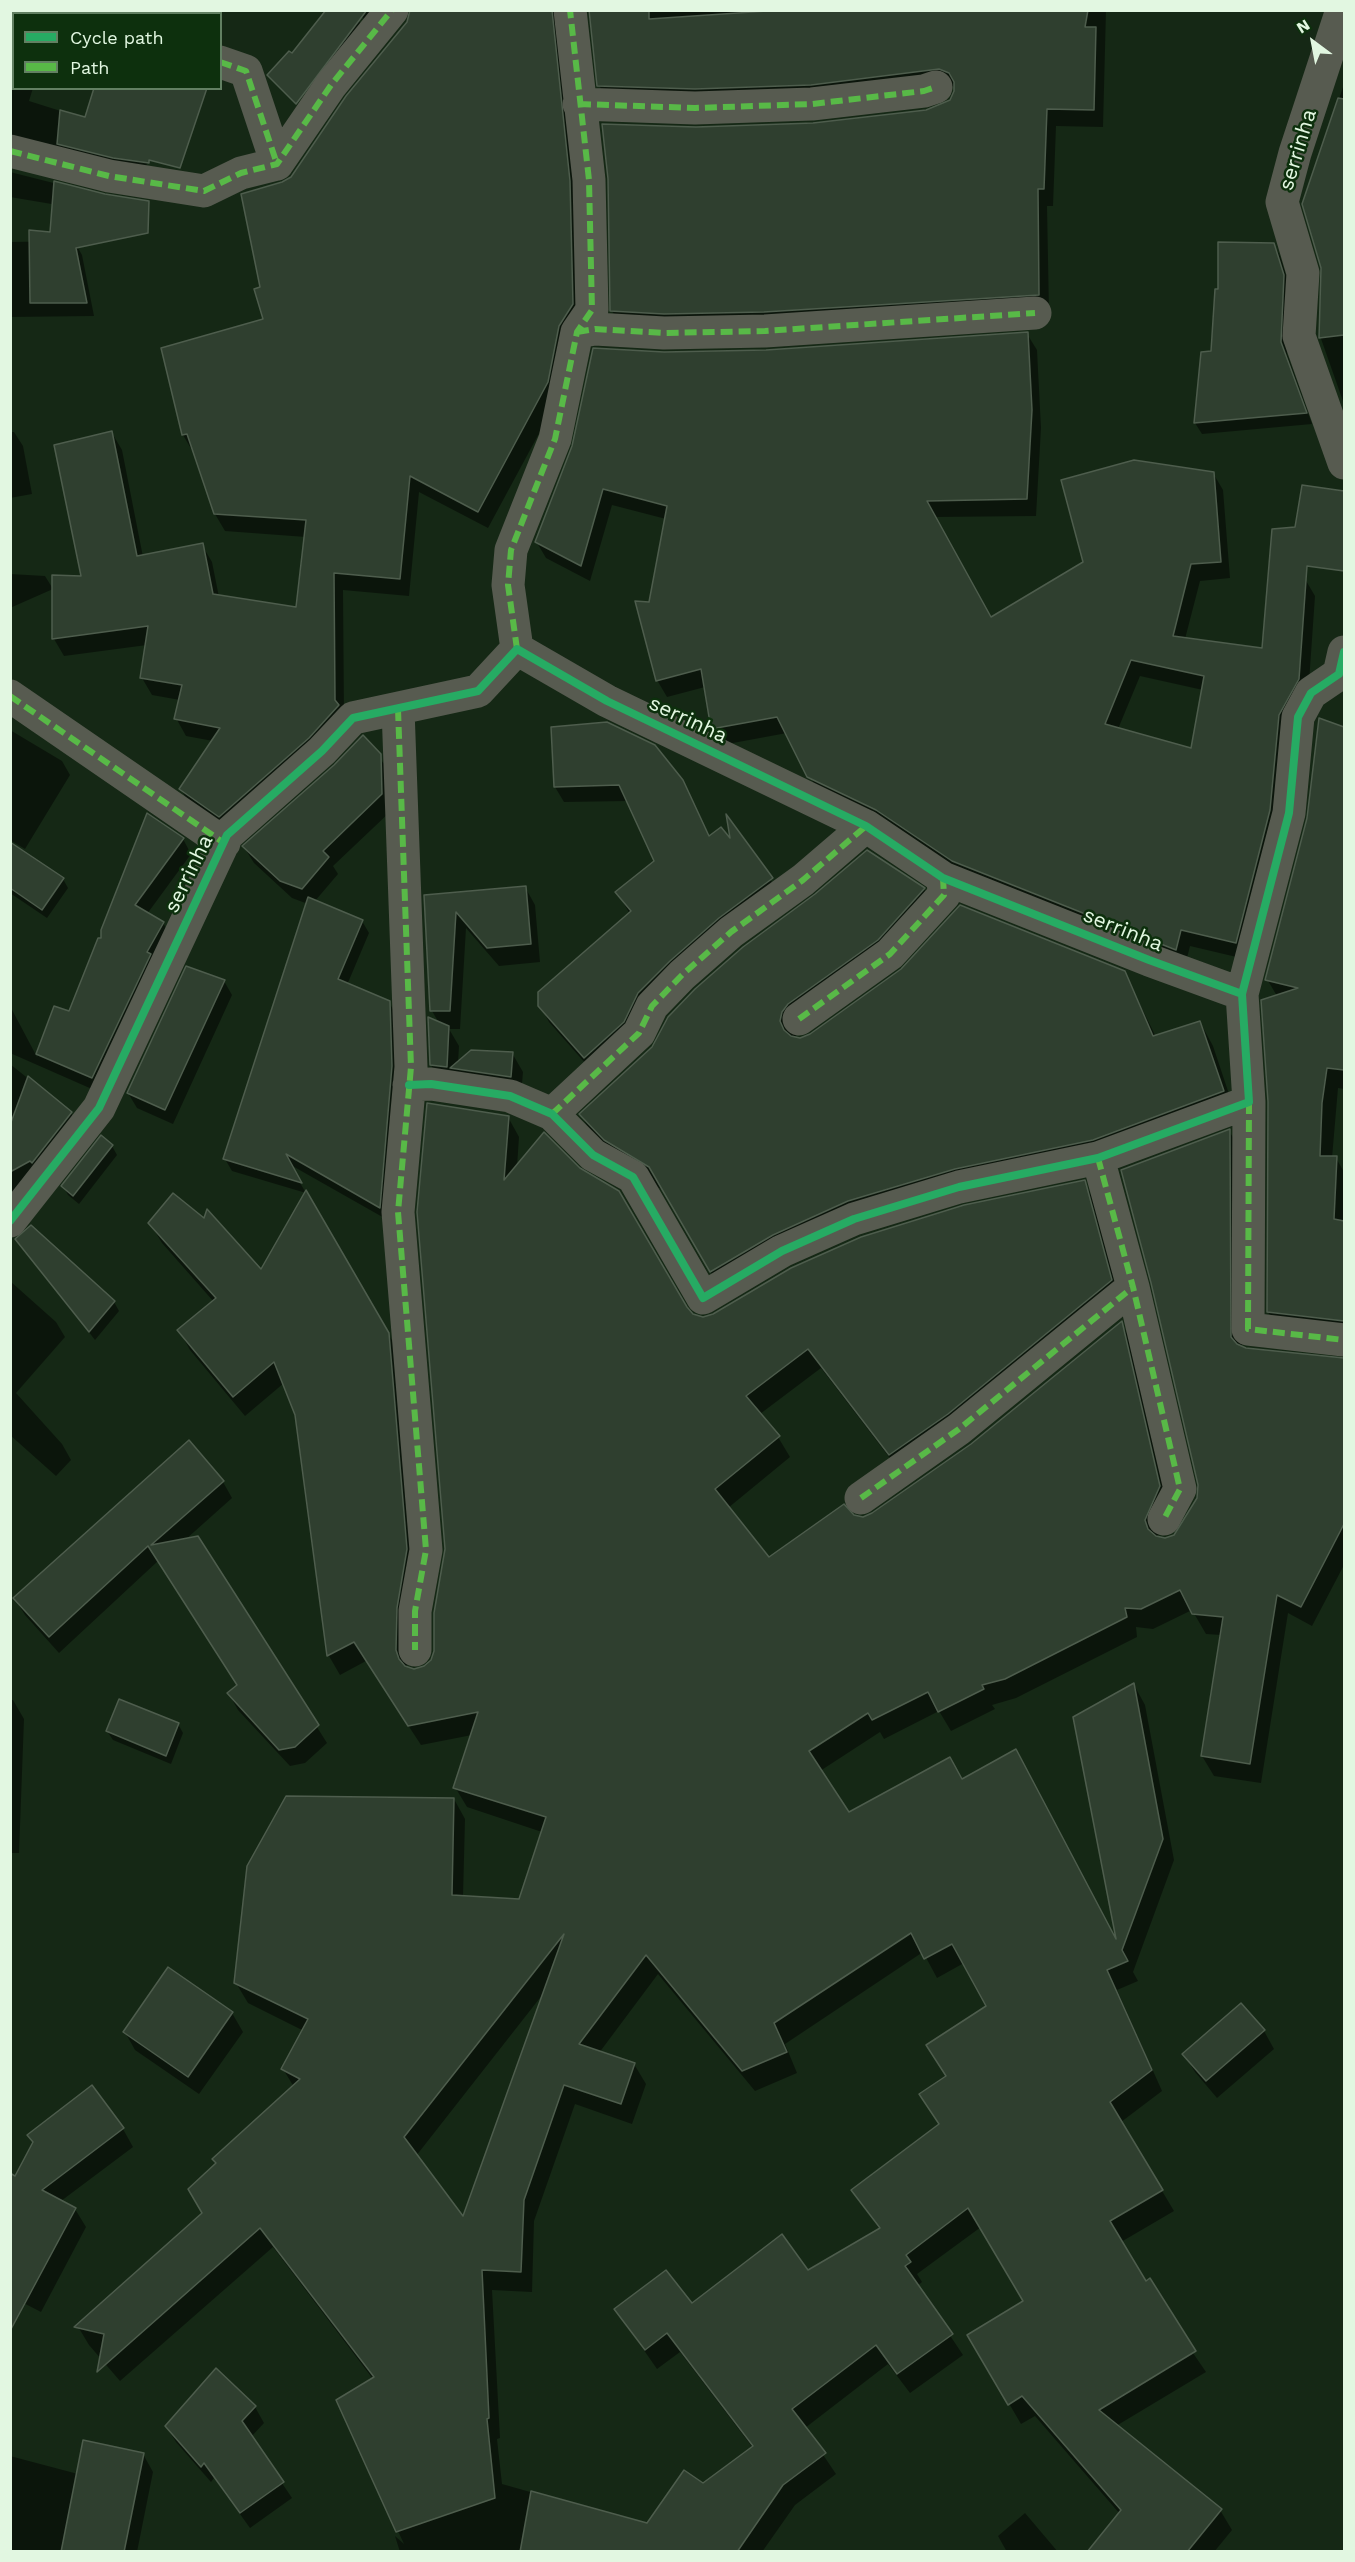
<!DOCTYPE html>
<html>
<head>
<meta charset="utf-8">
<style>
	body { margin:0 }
	#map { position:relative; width:1355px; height:2562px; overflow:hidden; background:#152815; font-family:"Work Sans",sans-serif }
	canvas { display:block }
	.frame { position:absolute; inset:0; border:12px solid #e2f7e1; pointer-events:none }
	.legend { position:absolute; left:12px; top:12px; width:210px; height:78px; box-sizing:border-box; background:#0d300d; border:2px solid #628062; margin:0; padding:8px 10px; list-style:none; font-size:18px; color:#e2f7e1 }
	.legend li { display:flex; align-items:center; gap:12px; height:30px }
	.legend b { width:30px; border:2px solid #628062 }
	.north { position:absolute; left:1283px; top:12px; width:60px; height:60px; -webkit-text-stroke:4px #0d300d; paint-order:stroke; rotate:328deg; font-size:16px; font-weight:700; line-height:24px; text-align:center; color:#e2f7e1 }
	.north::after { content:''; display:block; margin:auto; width:21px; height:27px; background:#e2f7e1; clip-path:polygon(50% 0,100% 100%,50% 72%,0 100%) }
</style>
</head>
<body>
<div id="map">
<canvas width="1355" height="2562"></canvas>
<div class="frame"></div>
<ul class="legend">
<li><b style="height:8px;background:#26ab63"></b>Cycle path</li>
<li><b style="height:8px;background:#58b947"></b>Path</li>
</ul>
<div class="north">N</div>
</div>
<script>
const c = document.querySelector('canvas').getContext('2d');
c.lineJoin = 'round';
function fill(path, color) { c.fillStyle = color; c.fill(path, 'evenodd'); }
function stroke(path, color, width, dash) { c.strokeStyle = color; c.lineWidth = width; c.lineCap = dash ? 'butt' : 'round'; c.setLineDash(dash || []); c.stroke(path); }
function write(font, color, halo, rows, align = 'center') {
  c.font = font + ' "Work Sans",sans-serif'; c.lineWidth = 5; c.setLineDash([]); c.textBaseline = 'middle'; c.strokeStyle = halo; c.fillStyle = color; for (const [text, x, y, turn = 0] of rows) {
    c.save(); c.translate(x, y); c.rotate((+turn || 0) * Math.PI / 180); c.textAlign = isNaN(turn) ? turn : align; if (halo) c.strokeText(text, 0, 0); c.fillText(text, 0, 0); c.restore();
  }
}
const shadow = new Path2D(`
	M10 10H25L23 14H14V30L10 36Z
	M108 10H179L177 14H112Z
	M337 10 359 21 369 39 337 79 311 62Z
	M356 10H395L375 31Z
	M411 10H573L582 322 557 400 488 528 419 492 409 596 343 590 344 717 230 833 191 807 181 789 213 741 186 736 176 718 180 700 152 695 142 678 147 645 64 656 54 639V576L82 578 112 433 122 450 143 557 202 545 212 562 219 597 297 609 306 537 225 531 215 514 193 452 183 435 265 320 262 288 282 184 292 178 408 23Z
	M588 10H1106L1103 127 1056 126 1053 206H1047L1049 312 622 328 612 311 696 128 813 124 927 111 951 101 956 88 950 85 609 103 599 85Z
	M10 54 14 55V88H33L29 101 86 119 198 88 139 176 10 146Z
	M1344 84V404L1319 333 1323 268 1304 204Z
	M10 172 105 196 111 214 10 197Z
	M74 241 82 255 94 316 10 317V242Z
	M1274 244 1280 256 1290 288 1287 354 1312 424 1202 434 1195 423 1212 352Z
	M1027 334 1037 350 1041 428 1036 516 935 517 991 619 1085 563 1213 473 1223 490 1230 578 1200 581 1185 639 1264 649 1305 579 1315 596 1308 697 1245 959 1190 946 1185 966 963 878 819 793 787 733 722 745 712 728 705 687 667 697 657 680 650 604 666 519 612 505 590 581 546 558 536 541 664 353 766 351ZM1140 676 1203 690 1192 750 1118 729Z
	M10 432H14L23 446 32 494 10 498Z
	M10 574 45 576 53 589 10 608Z
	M1319 720 1344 728V1089L1338 1088 1332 1158H1336L1344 1172V1341L1280 1333 1268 1312 1277 996 1267 979 1309 818Z
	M10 730 62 761 70 775 25 849 10 840Z
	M364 737 390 772 391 811 333 866 338 874 315 901 362 921 369 933 347 985 389 1002 396 1015 398 1080 386 1219 289 1164 400 1354 418 1570 407 1629V1668L416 1670 426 1667 433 1660 435 1651 446 1549 508 1117 519 1137 517 1167 694 1316 704 1318 1084 1182 1095 1202 1122 1301 902 1474 821 1368 760 1414 778 1437 790 1457 728 1508 769 1559 853 1517 863 1518 873 1515 972 1445 1121 1323 1132 1342 1171 1507 1157 1538 1165 1539 1175 1536 1198 1498 1229 1131 1241 1150 1242 1348 1344 1359V1489L1330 1498 1344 1505V1565L1312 1626 1288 1613 1261 1783 1214 1776 1202 1756 1221 1635 1206 1634 1192 1610 1153 1629 1136 1627 1137 1637 1016 1698 992 1705 995 1709 951 1731 939 1711 884 1739 880 1732 820 1771 848 1814 962 1780 1118 1943 1134 1685 1145 1705 1174 1860 1133 1972 1138 1981 1117 1990 1162 2091 1121 2122 1174 2211 1121 2242 1145 2283 1206 2372 1116 2426 1220 2510 1232 2530 1214 2552H1132L1120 2514 1035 2416 1021 2424 969 2335 1025 2302 981 2227 917 2274 922 2282 917 2286 963 2355 910 2393 888 2364 805 2428 836 2474 795 2505 762 2552H400L395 2536 404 2544 368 2466 373 2379 273 2247 120 2381 89 2345 77 2325 204 2214 294 2087 283 2069 304 2031 248 2003 236 1983 454 1799 465 1819 463 1897 520 1900 542 1832 467 1807 455 1787 472 1735 421 1745 366 1661 340 1675 329 1656 297 1414 284 1383 245 1416 190 1350 179 1330 214 1302 162 1243 150 1223 261 1271 306 1193 232 1171 225 1159 308 904 292 898 254 863 244 847ZM923 1952 937 1978 964 1963 988 2007 947 2077 940 2125 853 2190 880 2230 808 2272 691 2305 616 2310 657 2369 680 2352 753 2448 647 2525 502 2484 497 2439 500 2438 492 2290 532 2292 534 2221 575 2104 632 2124 646 2084 634 2064 599 2053 658 1974 755 2091 797 2073 785 2044ZM543 1994 463 2219 416 2156Z
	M682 781 710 837 732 843 728 820 781 895 594 1073 549 1022 540 1005 630 914 617 892 656 861 628 801 564 802 555 787Z
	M183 839 191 854 147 914 163 923 172 938 101 1093 10 1053V1006L37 1057 55 1007 70 1013 102 940Z
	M10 867 63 879 68 888 47 918 10 893Z
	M525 887 535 905 540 962 499 966 466 928 460 1029H449L459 1046 458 1063 512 1053 523 1072 521 1095 442 1083 431 1065 439 1023 432 1011 425 896Z
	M924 889 937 913 801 1028 794 1038 800 1039 1124 972 1156 1037 1200 1022 1213 1046 1236 1115 862 1224 724 1295 664 1191 619 1163 594 1138 581 1115Z
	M224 981 232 995 173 1124 137 1108 128 1093Z
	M10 1064 71 1113 80 1129 39 1176 10 1193Z
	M102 1138 112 1146 117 1155 79 1204 68 1195 63 1186Z
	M31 1227 114 1302 119 1311 95 1340 17 1239Z
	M10 1281 56 1322 65 1337 16 1393 62 1444 71 1460 56 1476 10 1435Z
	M223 1482 232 1498 185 1540 197 1537 327 1743 305 1763 290 1766 238 1710 229 1694 238 1686 158 1561 59 1653 25 1615 15 1599Z
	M10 1700H13L24 1719 19 1853H10Z
	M178 1724 183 1733 171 1764 113 1740 107 1731Z
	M232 2013 243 2032 199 2094 135 2050 125 2032Z
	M1264 2031 1274 2049 1217 2098 1195 2072 1184 2054Z
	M123 2129 133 2147 61 2201 75 2209 86 2227 41 2312 10 2296 34 2143 29 2135Z
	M255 2407 264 2423 251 2437 292 2498 250 2528 214 2478 211 2482 176 2442 166 2426Z
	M143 2454 153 2472 137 2552H10V2456L78 2474Z
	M1025 2513 1058 2552H1007L998 2536Z`);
const building = new Path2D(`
	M326 10H367L296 104 267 75 289 51 292 53Z
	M410 10H552L570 181 573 304 559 326 548 382 478 512 410 476 400 579 334 573 335 700 339 705 309 738 219 817 179 789 220 728 174 719 182 685 140 678 148 626 52 639V575L81 576 54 445 112 431 137 556 203 543 213 594 296 607 306 520 214 514 187 434 182 435 161 348 263 319 254 289 260 287 241 194 282 182 291 177 346 96 407 22Z
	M589 10H649V19L782 10H1088L1085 27H1096L1094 110 1047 109 1044 189H1038L1039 295 764 312 664 314 610 311 608 179 602 124 696 127 813 123 926 110 950 100 954 91V82L949 73 939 69 811 85 695 89 597 86Z
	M94 88H207L180 168 149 160V163L113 158 57 144 60 110 85 117Z
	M1338 98 1344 99V335L1319 338 1321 268 1302 204Z
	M54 181 105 194 149 201 148 233 76 248 87 303H30L29 230 50 232Z
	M1218 242 1274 243 1284 275 1281 342 1307 413 1194 423 1201 352 1211 351 1215 289H1218Z
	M1028 332 1032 410 1027 499 927 501 991 617 1083 562 1061 480 1134 460 1214 472 1221 562 1191 564 1173 636 1262 648 1272 529 1295 527 1302 485 1344 491V571L1307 566 1299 679 1279 715 1270 810 1236 943 1181 930 1176 950 952 861 876 810 807 777 777 717 711 729 701 669 656 681 635 601 649 602 667 506 603 489 581 566 535 542 572 446 593 348 664 352 766 350ZM1131 660 1204 676 1191 748 1105 724Z
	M1319 718 1344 727V1070L1327 1068 1322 1103 1320 1156H1337L1334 1219 1344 1221V1321L1267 1312 1268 1102 1261 1000 1298 988 1265 980 1307 818Z
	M607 722 655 745 683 780 709 836 721 827 730 838 726 814 773 878 719 918 670 961 638 993 624 1022 584 1058 538 1006V992L631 911 615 892 654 861 619 785 554 787 551 727Z
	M363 735 381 754 382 794 323 851 329 857 302 889 280 881 242 846 334 765Z
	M147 813 184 838 135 905 164 922 147 952 151 954 92 1078 36 1054 54 1006 69 1011 98 938H101V930Z
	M10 842 64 878 42 910 10 888Z
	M867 850 925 888 878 940 788 1004 782 1012 780 1021 784 1030 791 1036 800 1038 810 1034 901 969 960 905 1125 971 1153 1036 1200 1021 1224 1091 1093 1140 955 1169 848 1201 773 1235 710 1272 649 1167 604 1140 579 1114 652 1047 668 1017 695 989 743 947 815 894Z
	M526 886 531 944 487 948 456 912 450 1011H430L424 895Z
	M308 897 363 920 338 979 390 1001 392 1066 380 1208 286 1154 302 1183 223 1159Z
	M186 966 225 980 165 1110 127 1093Z
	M428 1017 449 1026 447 1067 430 1065Z
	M471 1050 513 1052 511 1077 450 1068Z
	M28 1076 72 1112 32 1163 30 1161 10 1172V1125Z
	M427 1103 509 1116 504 1180 544 1132 580 1168 619 1191 687 1307 693 1314 703 1317 713 1314 791 1268 861 1237 964 1205 1085 1180 1112 1280 948 1414 889 1455 808 1349 746 1396 780 1436 715 1489 769 1557 844 1504 854 1515 863 1517 872 1513 971 1444 1122 1321 1160 1486 1145 1520 1148 1529 1156 1536 1165 1538 1174 1535 1197 1498 1198 1485 1151 1283 1121 1170 1230 1129 1231 1337 1237 1344 1246 1348 1344 1358V1524L1301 1607 1277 1595 1250 1764 1201 1756 1223 1617 1192 1614 1180 1590 1141 1609 1125 1608 1127 1617 1005 1679 982 1685 984 1689 938 1712 928 1692 872 1720 868 1713 809 1751 849 1812 950 1757 962 1779 1016 1749 1116 1939 1073 1717 1134 1683 1163 1839 1122 1950 1128 1961 1107 1970 1152 2070 1110 2102 1163 2190 1110 2221 1146 2281 1150 2278 1196 2351 1099 2410 1222 2509 1187 2552H1087L1121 2510 1022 2396 1008 2405 967 2335 1023 2301 968 2208 906 2255 911 2262 905 2266 953 2334 897 2374 876 2345 792 2409 826 2453 783 2485 737 2552H520L531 2491 647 2523 684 2470 703 2483 753 2446 667 2333 645 2350 614 2309 666 2270 692 2303 782 2234 808 2270 880 2228 851 2190 939 2124 919 2094 946 2076 926 2045 986 2006 952 1944 924 1959 911 1933 774 2023 787 2052 742 2071 646 1955 579 2044 635 2063 621 2104 564 2085 524 2200 521 2272 482 2270 489 2418 487 2419 495 2498 396 2532 336 2400 374 2377 260 2228 97 2372 104 2334 74 2327 202 2213 188 2189 216 2163 212 2159 300 2079 281 2069 308 2019 234 1983 247 1866 286 1796 454 1798 452 1895 519 1899 546 1817 453 1788 478 1712 408 1726 354 1642 327 1656 295 1415 274 1362 233 1397 177 1330 216 1298 148 1223 173 1193 204 1218 207 1209 261 1269 306 1190 389 1333 407 1549 397 1608 396 1650 399 1659 405 1666 414 1669 424 1666 431 1660 434 1651V1613L445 1549 417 1212ZM564 1934 463 2216 404 2137Z
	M101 1135 113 1145 73 1196 61 1186Z
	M31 1225 115 1301 89 1332 15 1239Z
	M189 1440 224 1481 151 1545 198 1536 319 1725 295 1747 279 1750 227 1693 237 1685 148 1546 49 1637 13 1598Z
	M119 1699 179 1723 166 1756 106 1731Z
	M168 1967 233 2012 188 2077 123 2032Z
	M1241 2003 1265 2030 1206 2081 1182 2054Z
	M92 2085 124 2128 42 2190 76 2208 10 2331V2173L15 2176 33 2142 27 2135Z
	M216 2368 256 2406 242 2421 284 2482 240 2513 204 2463 201 2467 165 2426Z
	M83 2440 144 2453 124 2552H61Z`);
const street = new Path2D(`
	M87 10 95 14
	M1342 10 1295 153 1282 202 1303 273 1299 336 1344 463
	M220 62 246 71 277 164
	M579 104 695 108 812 104 924 91 936 87
	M10 151 109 176 204 191 241 173 277 164 331 85 392 10
	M577 332 595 329 664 333 765 331 1035 313
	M517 649 508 585 511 550 555 439 577 332 592 310 589 180 570 10
	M10 696 224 843
	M398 709 411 1067 398 1212 426 1550 415 1611V1650
	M799 1019 890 954 944 895 943 878
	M409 1085 431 1084 510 1096 552 1114 593 1155 633 1177 703 1298 782 1251 854 1219 959 1187 1098 1158 1249 1102 1242 994
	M1249 1102 1248 1329 1344 1340
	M552 1114 639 1033 652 1006 682 975 731 932 803 880 866 826
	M1098 1158 1133 1287 1180 1489 1164 1519
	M10 1221 99 1108 227 835 322 751 353 718 478 691 517 649 607 701 866 826 943 878 1149 960 1242 994 1289 813 1298 717 1311 693 1339 674 1344 652
	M861 1498 959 1429 1133 1287`);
const quiet = new Path2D(`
	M87 10 95 14
	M220 62 246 71 277 164
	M579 104 695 108 812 104 924 91 936 87
	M10 151 109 176 204 191 241 173 277 164 331 85 392 10
	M577 332 595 329 664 333 765 331 1035 313
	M517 649 508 585 511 550 555 439 577 332 592 310 589 180 570 10
	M10 696 224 843
	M398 709 411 1067 398 1212 426 1550 415 1611V1650
	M799 1019 890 954 944 895 943 878
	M1249 1102 1248 1329 1344 1340
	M552 1114 639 1033 652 1006 682 975 731 932 803 880 866 826
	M1098 1158 1133 1287 1180 1489 1164 1519
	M861 1498 959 1429 1133 1287`);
const cycleway = new Path2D(`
	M409 1085 431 1084 510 1096 552 1114 593 1155 633 1177 703 1298 782 1251 854 1219 959 1187 1098 1158 1249 1102 1242 994
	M10 1221 99 1108 227 835 322 751 353 718 478 691 517 649 607 701 866 826 943 878 1149 960 1242 994 1289 813 1298 717 1311 693 1339 674 1344 652`);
const streetNames = [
	["serrinha",1298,150,-73],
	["serrinha",688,720,25],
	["serrinha",189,874,-64],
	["serrinha",1123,930,22]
];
fill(shadow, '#0007');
fill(building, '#2f3f2f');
stroke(building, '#4e5d4d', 1.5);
stroke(street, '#575b50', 33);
stroke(quiet, '#58b947', 6, [12, 6]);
stroke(cycleway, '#26ab63', 8);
write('21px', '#e2f7e1', '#0d300d', streetNames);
</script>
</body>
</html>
